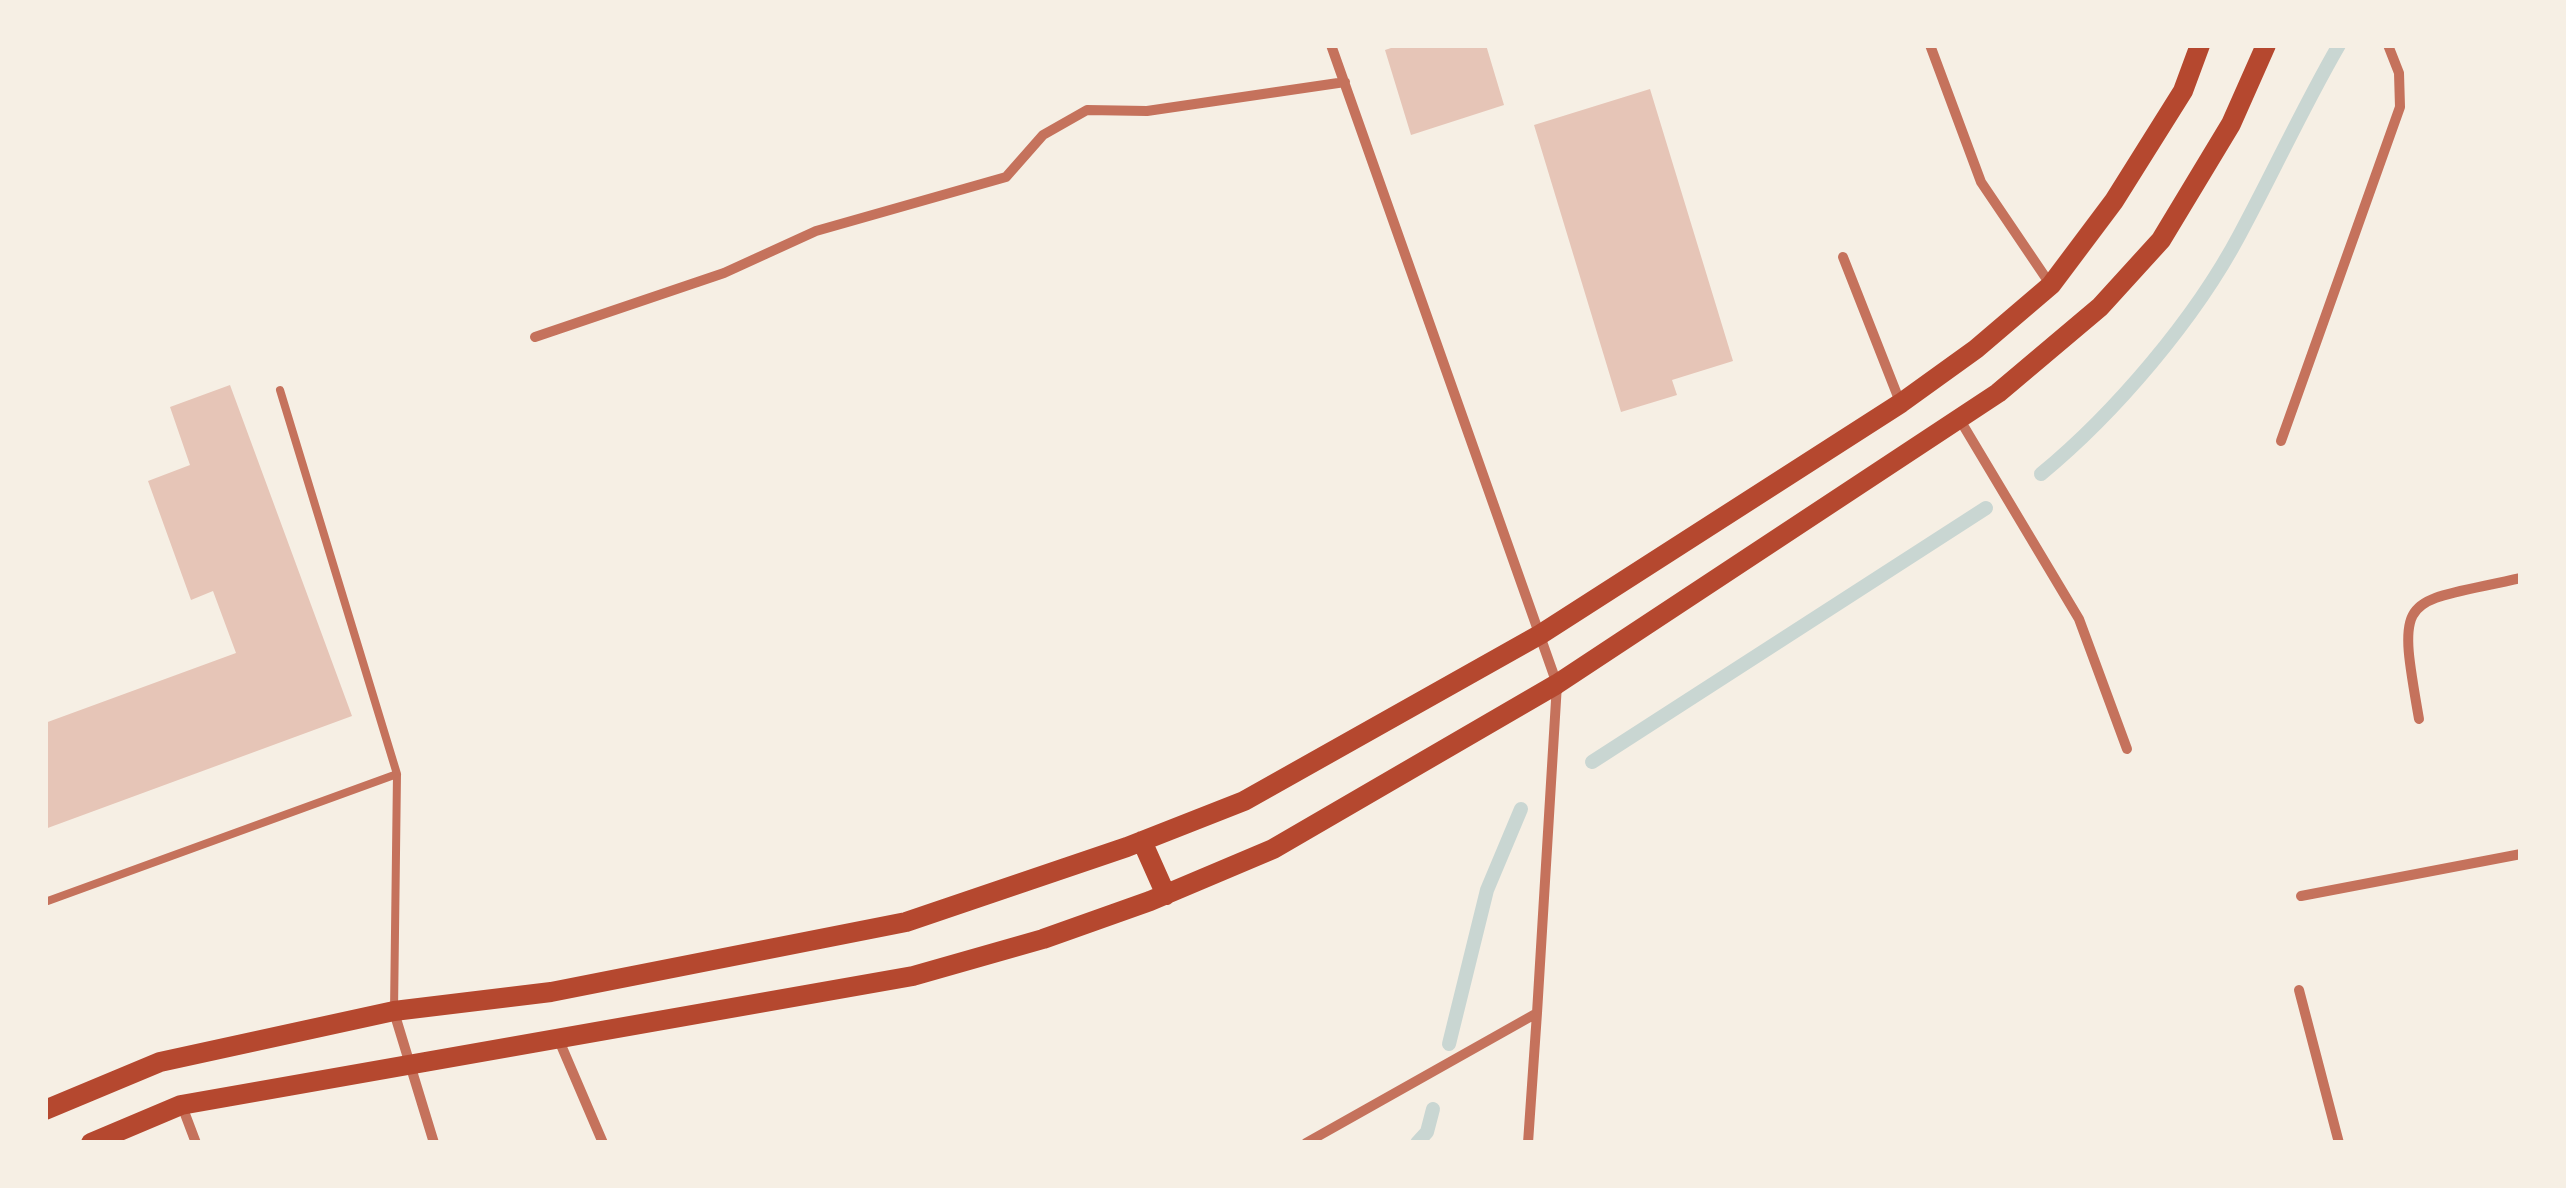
<!DOCTYPE html>
<html>
<head>
<meta charset="utf-8">
<style>
	body { margin:0 }
	#map { position:relative; width:2566px; height:1188px; overflow:hidden; background:#f6efe4; font-family:"Sofia Sans Condensed",sans-serif }
	canvas { display:block }
	.frame { position:absolute; inset:0; border:48px solid #f6efe4; pointer-events:none }
</style>
</head>
<body>
<div id="map">
<canvas width="2566" height="1188"></canvas>
<div class="frame"></div>
</div>
<script>
const c = document.querySelector('canvas').getContext('2d');
c.lineJoin = 'round';
function stroke(path, color, width, dash) { c.strokeStyle = color; c.lineWidth = width; c.lineCap = dash ? 'butt' : 'round'; c.setLineDash(dash || []); c.stroke(path); }
function fill(path, color) { c.fillStyle = color; c.fill(path, 'evenodd'); }
const stream = new Path2D(`
	M2041 474C2115 413 2195 319 2240 234 2274 171 2303 107 2339 45
	M1592 762 1986 508
	M1449 1044 1487 890 1521 809
	M1417 1143 1427 1132 1433 1109`);
const building = new Path2D(`
	M1400 45H1486L1504 105 1411 135 1385 50Z
	M1650 89 1733 361 1672 380 1677 395 1621 412 1534 125Z
	M230 385 352 716 45 829V723L236 653 213 591 191 600 148 481 190 465 170 407Z`);
const service = new Path2D(`
	M280 390 397 774 394 1011
	M45 902 397 774`);
const minor = new Path2D(`
	M1930 45 1981 182 2050 284
	M1843 257 1900 402
	M535 337 724 273 816 231 1006 177 1043 135 1087 110 1147 111 1345 82
	M1960 420 2079 619 2127 749
	M2281 441 2400 107 2399 73 2388 45
	M2419 719C2396 589 2401 605 2521 578
	M2301 896 2521 854
	M2299 990 2339 1143
	M394 1012 434 1143
	M558 1038 603 1143
	M182 1106 196 1143
	M1306 1143 1537 1013 1557 684 1331 45
	M1528 1143 1537 1013`);
const secondary = new Path2D(`
	M1142 841 1166 895
	M45 1110 160 1062 394 1011 551 992 906 922 1127 847 1244 801 1541 634 1901 403 1976 349 2051 285 2114 201 2183 91 2200 45
	M91 1143 181 1105 913 976 1043 939 1150 901 1273 849 1557 684 1998 393 2100 307 2161 240 2231 124 2266 45`);
stroke(stream, '#c9d6d2', 14);
fill(building, '#e6c5b7');
stroke(service, '#c5725c', 8);
stroke(minor, '#c5725c', 10);
stroke(secondary, '#b5482f', 20);
</script>
</body>
</html>
